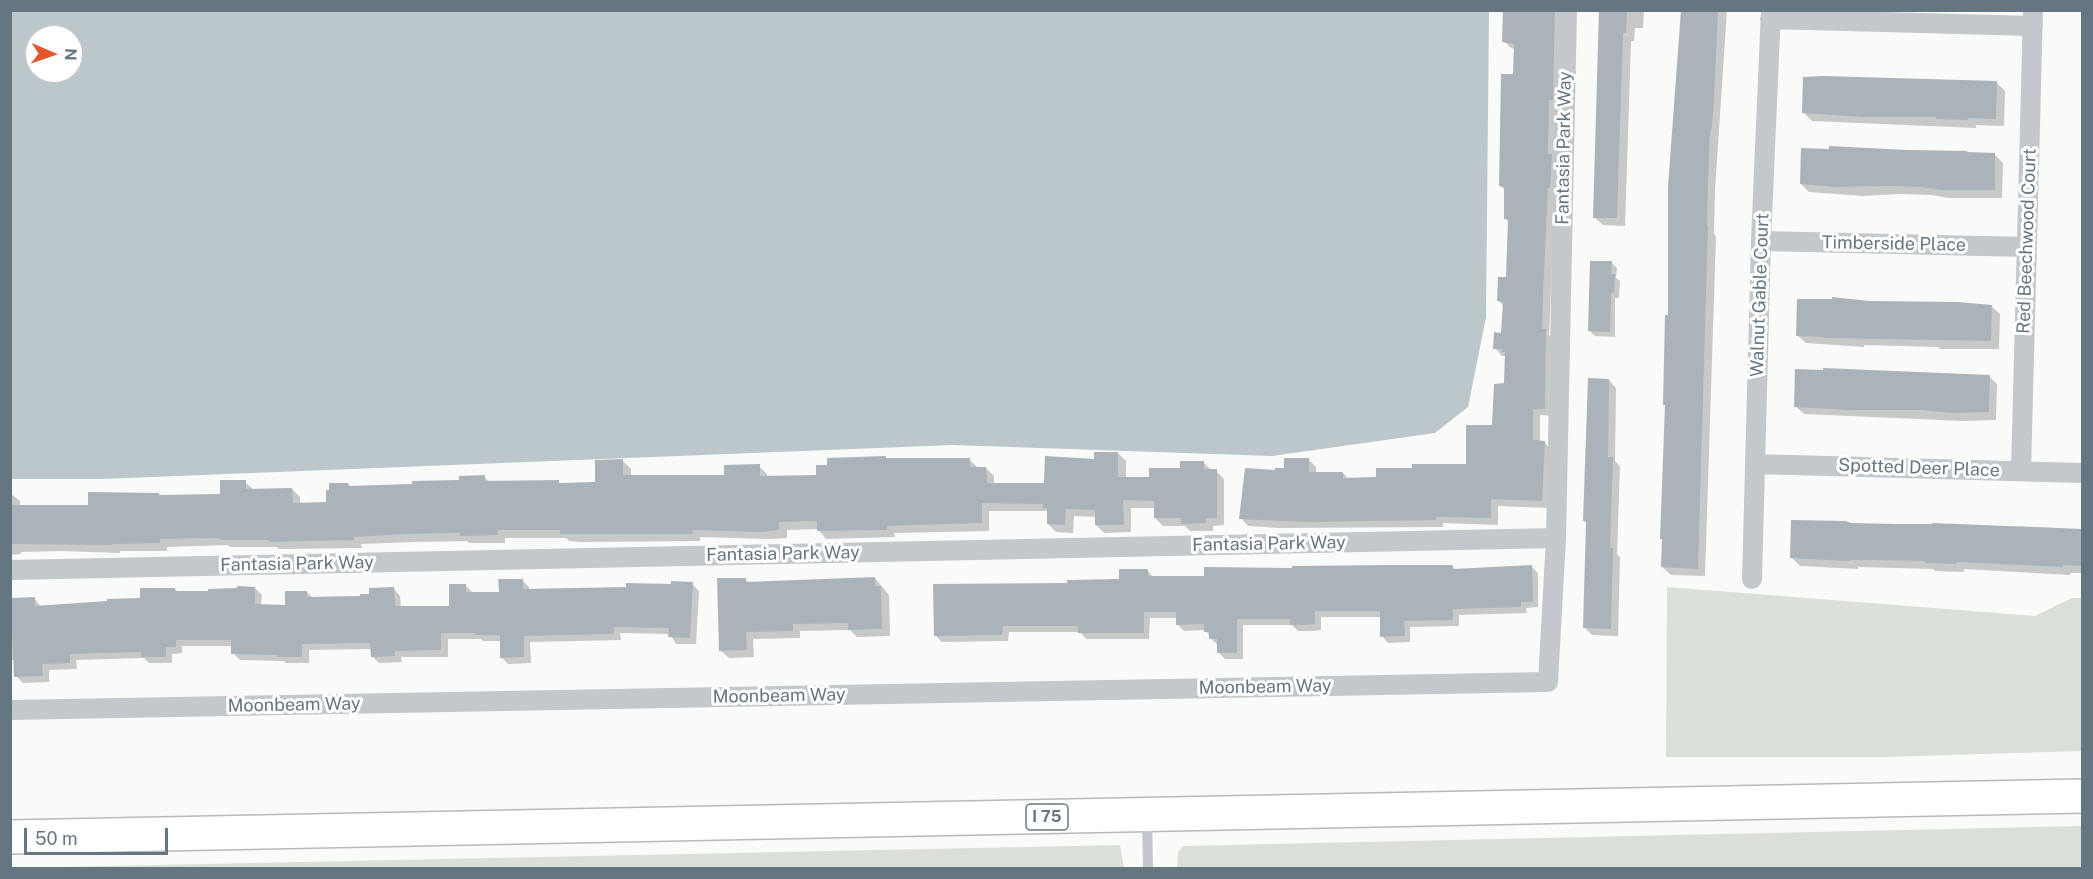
<!DOCTYPE html>
<html>
<head>
<meta charset="utf-8">
<style>
	body { margin:0 }
	#map { position:relative; width:2093px; height:879px; overflow:hidden; background:#fafaf8; font-family:"Public Sans",sans-serif }
	canvas { display:block }
	.frame { position:absolute; inset:0; border:12px solid #657683; pointer-events:none }
	.north { position:absolute; left:24px; top:24px; width:60px; height:60px; box-sizing:border-box; background:#fff; border:2px solid #c1c8cd; border-radius:50%; rotate:92deg; font-size:16px; font-weight:700; line-height:24px; text-align:center; color:#657683 }
	.north::after { content:''; display:block; margin:auto; width:21px; height:27px; background:#e4572e; clip-path:polygon(50% 0,100% 100%,50% 72%,0 100%) }
	.scale { position:absolute; left:24px; top:828px; width:144px; height:27px; box-sizing:border-box; border:3px solid #657683; border-top:0; padding-left:8px; font-size:18px; line-height:21px; white-space:nowrap; color:#657683; -webkit-text-stroke:4px #fff; paint-order:stroke }
</style>
</head>
<body>
<div id="map">
<canvas width="2093" height="879"></canvas>
<div class="frame"></div>
<div class="north">N</div>
<div class="scale">50 m</div>
</div>
<script>
const c = document.querySelector('canvas').getContext('2d');
c.lineJoin = 'round';
function fill(path, color) { c.fillStyle = color; c.fill(path, 'evenodd'); }
function stroke(path, color, width, dash) { c.strokeStyle = color; c.lineWidth = width; c.lineCap = dash ? 'butt' : 'round'; c.setLineDash(dash || []); c.stroke(path); }
function write(font, color, halo, rows, align = 'center') {
  c.font = font + ' "Public Sans",sans-serif'; c.lineWidth = 6; c.setLineDash([]); c.textBaseline = 'middle'; c.strokeStyle = halo; c.fillStyle = color; for (const [text, x, y, turn = 0] of rows) {
    c.save(); c.translate(x, y); c.rotate((+turn || 0) * Math.PI / 180); c.textAlign = isNaN(turn) ? turn : align; if (halo) c.strokeText(text, 0, 0); c.fillText(text, 0, 0); c.restore();
  }
}
const green = new Path2D(`
	M1667 587 2035 616 2072 598H2082V751L1884 757H1666Z
	M2082 826V868H1177L1178 852 1183 846Z
	M1120 845 1124 868H10H11Z`);
const water = new Path2D(`
	M10 11H1489L1486 317 1468 407 1435 433 1272 456 953 445 102 479H11ZM36 36H72V72H36Z`);
const shadow = new Path2D(`
	M1503 10H1563L1549 335 1552 338V416L1540 415V442H1544L1551 450 1549 508 1498 506V525L1443 523V527L1279 528 1248 526 1241 518 1277 472 1309 460 1316 467V474L1343 473 1349 479H1378L1468 465 1493 426 1506 385 1507 356H1502L1495 348 1503 334 1504 306 1499 301 1507 279 1509 223 1505 218 1506 191 1501 186 1515 75 1516 49 1511 48 1504 41Z
	M1601 10 1644 11 1643 28H1635L1634 41H1631L1625 226 1603 225 1594 217Z
	M1682 10H1727L1715 190 1714 234 1716 236 1705 576 1671 575 1662 567 1667 407 1664 404 1665 375Z
	M1997 83 2005 91 2004 126 1976 125V128L1812 121 1804 113Z
	M1802 149H1860L1995 155 2003 163 2002 198H1949L1932 195 1898 194 1863 196 1809 192 1801 184Z
	M1611 262 1617 268 1616 278 1620 281 1619 298H1615V337L1595 336 1590 331Z
	M1869 302 1991 306 2000 314 1999 349H1940L1938 347 1864 345V347L1806 343 1797 335Z
	M1989 376 1997 384 1996 420 1963 421 1804 414 1795 406Z
	M1609 380 1616 388 1615 461 1620 466 1617 554 1620 557 1618 636 1592 635 1584 627 1588 524 1585 521Z
	M1118 453 1126 461V478H1150L1203 462 1212 471H1216L1224 479V525L1213 526V531H1190L1185 526H1163L1155 518V508H1131V532L1104 533 1096 525V517L1074 516 1073 533 1056 532 1048 524V511H989V531L894 533 895 537 826 539 818 529 787 530V538L769 539 700 537V541L580 542 569 541 566 538H505V543H469L467 541 413 542 361 544 362 548 279 549 277 547H230L228 545 167 547V551H120V553L62 551 21 552V554L10 555V493L20 501V506L90 507 159 494 161 497 222 496 245 482 254 490 292 489 300 497V504H328L348 484 351 487 413 486 461 481 484 477 490 482 561 485 597 483 623 461 631 469V477H725L759 466 767 474V477L818 476 887 459H969L977 467 986 468 994 476V484L1045 485 1096 460Z
	M1851 524 2038 527 2082 530V573H2070V575L1964 569V572L1935 571 1933 569 1858 567V569L1800 566 1791 557Z
	M1452 566 1456 570 1532 567 1538 573V607L1526 608 1527 613 1459 615V626L1410 627V642L1388 643 1382 636 1381 617H1321V630L1313 631H1298L1292 625H1243V659H1225L1218 652V645L1211 639 1206 630 1184 631 1177 624V618H1150L1149 639H1086L1080 632H1009L1008 641 942 642 935 635 1069 585 1121 581 1148 571 1154 578 1206 577 1294 570Z
	M875 578 889 595 890 636 857 637 850 630 800 631V638L753 639 754 657 729 658 721 651 745 579 750 584Z
	M522 580 529 587V590L628 588 692 584 699 591 696 644H676L670 634 620 633 621 640 530 642 531 663 508 664 501 657V641H483L481 639H448V657H401L402 662 379 663 372 656V649L309 650V663H286L284 661 240 660 233 653V646H182V653L172 654V663H149L144 658 76 660 77 669 49 670V682L23 683 16 676 15 660H10V599L34 598 41 607 142 599 175 589 178 592H210L255 588 262 595 261 605 286 606 307 592 313 598 362 597 394 589 400 596 401 608H451L465 585 472 592 500 594Z`);
const building = new Path2D(`
	M1503 10H1555L1553 100H1549L1548 154H1552L1550 188H1548L1543 294 1542 329H1546L1545 409H1533V440L1545 441 1542 501 1491 499V518L1436 517V520L1309 522 1239 519 1245 468 1275 470V468H1284V458H1309V472H1343V478L1376 477V468H1412V464H1466V425H1492L1494 384 1504 383 1505 352H1501L1502 349H1493L1494 332 1501 333 1503 302 1497 301 1498 277H1506L1508 219H1504V187L1499 186 1501 74H1513L1514 44 1502 42Z
	M1599 10H1627L1626 33H1623L1617 218H1593Z
	M1681 10H1717L1718 12 1714 98 1712 127 1710 133 1708 181 1707 226H1708L1698 569 1661 567 1662 539H1660L1665 405H1663L1665 315H1668V187Z
	M1823 76 1997 81 1996 119 1968 118V120L1936 119V117H1862L1802 113 1803 77Z
	M1829 146 1907 150 1967 151V152L1995 153V190H1940L1922 187 1888 186 1834 187 1800 184 1801 148 1829 149Z
	M1590 261H1612L1611 274H1615L1614 293H1611L1610 332 1588 331Z
	M1832 297 1869 301 1958 302 1992 305 1991 341 1824 338V337L1796 336 1797 299H1832Z
	M1823 368 1990 375 1989 412 1954 413 1919 410H1848L1794 407 1795 369 1823 370Z
	M1588 378 1609 379 1608 457H1613L1610 548H1613L1611 629 1583 628 1586 522 1583 521Z
	M1094 452H1118V477H1149V468H1180V461H1204V469H1217V518H1206V523L1181 524V518H1154V501L1123 500 1124 525H1095V510L1066 509 1065 525 1047 524V508H1043V504L982 503V523L887 526V530L817 531V521L779 522V530L760 532 693 530V534H560V530H498V535L460 536V533L404 534 354 537V540L269 542V540H220V538L160 539V543L112 544V545L10 544V505H88V492L159 493V495L220 494V480H246V489L292 488 293 503 326 502V490H329V483H348L349 486 412 484V481L459 480V476L485 475V481L559 480V483L595 482V460L623 459V475H724V465L760 464V476L816 475V465H827V458L886 456V458H970V467H986L987 483H1044L1045 456 1094 459Z
	M1791 520 1846 521 1851 523 1897 524H1932V523L2082 529V566L2063 565V567L1957 562 1956 564 1925 563V561L1879 560H1850V561L1790 558Z
	M1389 565H1453V569L1532 565 1533 602H1521V607L1453 609V620L1404 621 1405 636 1380 637V611H1315V624L1306 625H1290V619H1237V653H1217V639H1209V632H1204V624L1176 625V612H1144V633H1078V626H1003L1002 635 934 636 933 584 1067 583V580L1119 579V569H1148V576H1204V567L1292 568V566Z
	M875 577V586H881L882 629 848 630V623L793 624V631L746 632 747 650 719 651 717 578H746V582Z
	M498 579H523V589L626 587V583L671 584V581L693 582 690 638 668 637 669 628 614 627V634L524 636V657L500 658V635H475V633H441V650L395 651V656L371 657 370 643 302 644V657H278V655L231 654V640H176V647H166V657H141V652L70 654V663L42 664 43 676 14 677 12 631H10L12 598 35 597V606L107 601V599L140 598V588H175V591H208V589L237 588V586L255 587V604L285 605V591H307V597L360 596V594H369V588L394 587 395 606H449V584H466V592H499Z`);
const service = new Path2D(`
	M1147 818 1148 868`);
const minor = new Path2D(`
	M1770 19 2033 26
	M1761 241 2027 247
	M1755 464 2082 473
	M2021 471 2033 10
	M10 570 1556 538
	M1752 579 1761 241 1771 10
	M10 710 1548 682 1556 538 1567 10`);
const motorway = new Path2D(`
	M10 837 2082 796`);
const shields = [
	[1047,817,42]
];
const shieldNames = [
	["I 75",1047,817]
];
const streetNames = [
	["Fantasia Park Way",1564,148,-89],
	["Red Beechwood Court",2027,241,-88],
	["Timberside Place",1894,244,1],
	["Walnut Gable Court",1760,295,-88],
	["Spotted Deer Place",1919,468,2],
	["Fantasia Park Way",1269,544,-1],
	["Fantasia Park Way",783,554,-1],
	["Fantasia Park Way",297,564,-1],
	["Moonbeam Way",1265,687,-1],
	["Moonbeam Way",779,696,-1],
	["Moonbeam Way",294,705,-1]
];
fill(green, '#dadfd7');
fill(water, '#bbc7cb');
fill(shadow, '#0003');
fill(building, '#aab3b9');
stroke(motorway, '#b4b9bd', 36);
stroke(service, '#c3c8cc', 10);
stroke(minor, '#c3c8cc', 20);
stroke(motorway, '#fff', 33);
for (const [x, y, w] of shields) { const box = new Path2D(); box.roundRect(x - w / 2, y - 13, w, 26, 4.5); c.fillStyle = '#fff'; c.fill(box); stroke(box, '#657683', 1.5); }
write('bold 16px', '#657683', null, shieldNames);
write('18px', '#657683', '#fff', streetNames);
</script>
</body>
</html>
